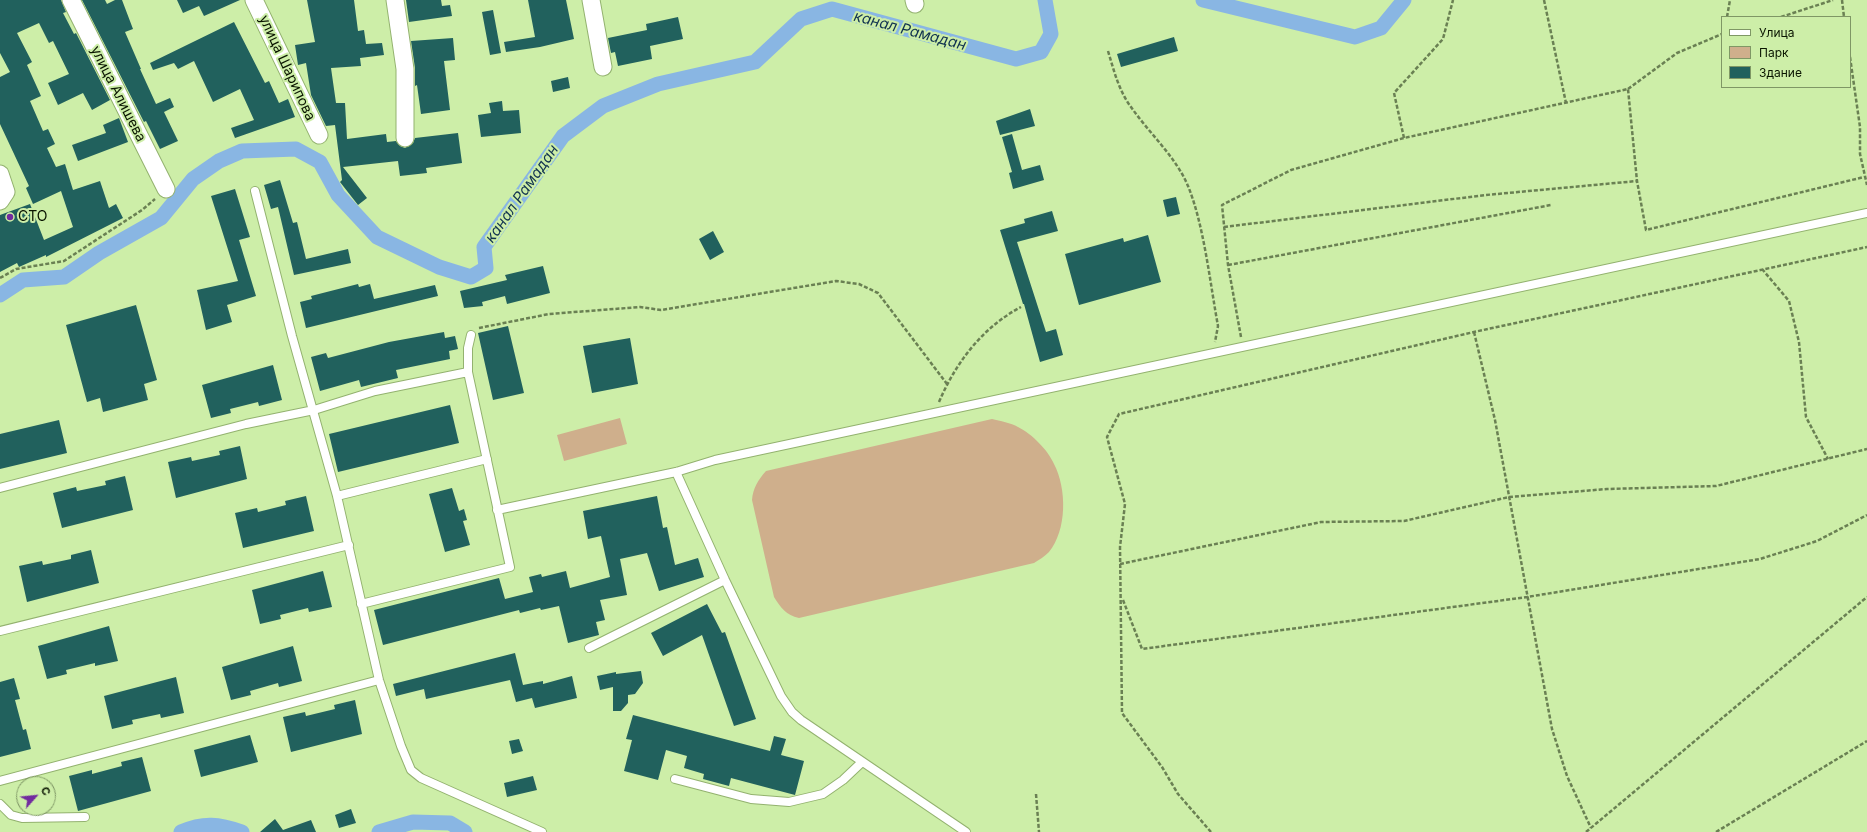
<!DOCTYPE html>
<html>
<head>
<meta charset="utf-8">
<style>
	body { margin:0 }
	#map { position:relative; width:1867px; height:832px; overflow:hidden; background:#cdeea8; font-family:Inter,sans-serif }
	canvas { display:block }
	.legend { position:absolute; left:1721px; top:16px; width:130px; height:72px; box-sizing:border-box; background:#cdeea8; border:1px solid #7f9765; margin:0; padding:5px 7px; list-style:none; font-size:12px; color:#0a1500 }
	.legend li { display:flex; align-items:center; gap:8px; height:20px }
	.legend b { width:20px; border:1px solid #7f9765 }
	.north { position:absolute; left:16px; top:776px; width:40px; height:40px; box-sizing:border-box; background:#cdeea8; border:1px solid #7f9765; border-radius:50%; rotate:63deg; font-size:11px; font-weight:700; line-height:16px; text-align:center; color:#0a1500 }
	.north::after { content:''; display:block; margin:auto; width:14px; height:18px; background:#722b9f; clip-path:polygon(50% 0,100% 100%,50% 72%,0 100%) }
</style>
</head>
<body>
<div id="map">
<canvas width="1867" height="832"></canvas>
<ul class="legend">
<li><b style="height:5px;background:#fff"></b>Улица</li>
<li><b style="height:11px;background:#cfaf8c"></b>Парк</li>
<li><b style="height:11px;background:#21615d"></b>Здание</li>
</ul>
<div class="north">С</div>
</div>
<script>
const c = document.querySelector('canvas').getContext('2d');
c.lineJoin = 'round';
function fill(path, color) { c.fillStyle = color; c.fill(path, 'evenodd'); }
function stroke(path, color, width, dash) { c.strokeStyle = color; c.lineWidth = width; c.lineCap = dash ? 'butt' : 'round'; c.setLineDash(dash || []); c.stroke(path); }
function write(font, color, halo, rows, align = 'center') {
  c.font = font + ' Inter,sans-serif'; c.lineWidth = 4; c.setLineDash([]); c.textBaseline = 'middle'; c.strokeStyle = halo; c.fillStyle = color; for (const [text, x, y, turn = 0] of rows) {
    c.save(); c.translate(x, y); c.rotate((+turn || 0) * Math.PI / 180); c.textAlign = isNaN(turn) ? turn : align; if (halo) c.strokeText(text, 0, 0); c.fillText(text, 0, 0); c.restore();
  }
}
const green = new Path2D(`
	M620 418 627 444 564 461 557 435Z
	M992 419C1000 421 1011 423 1018 427 1032 434 1048 450 1054 464 1067 489 1067 530 1049 552 1045 556 1039 560 1034 563L799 618C786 615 781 608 774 597L752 500C753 488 758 480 766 471Z`);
const canal = new Path2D(`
	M1203 0 1355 37 1381 28 1404 0
	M0 295 23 280 64 277 99 253 161 218 193 179 219 161 242 151 296 149 320 162 338 195 377 237 439 267 471 277 486 268 484 247 563 136 603 106 658 84 755 62 801 19 832 9 1016 59 1041 52 1051 34 1045 0
	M181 832C204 822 219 824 242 832
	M379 832 413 822 450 823 465 832`);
const building = new Path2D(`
	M0 0H61L66 12 63 13 74 34 76 33 110 100 92 110 83 93 58 105 48 83 69 74 53 41 49 43 39 23 17 33 32 62 27 65 41 96 30 101 43 131 48 129 55 144 47 148 56 167 65 164 73 190 100 181 109 208 116 204 123 218 46 257V255L19 267 17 263 0 272V215L30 204 44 240 73 227 61 191 33 204 26 188 29 186 0 124V77L10 72 0 53Z
	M82 0H105L107 4 115 0H122L133 29 125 32 141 69H140L156 104 170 98 174 107 164 112 178 141 160 149 146 121 144 122Z
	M177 0H240L204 16 199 6 183 13Z
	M307 0H354L358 31 364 30 366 44 382 43 384 55 360 58 361 66 331 68 336 103H345L347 139 386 134 387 142 396 141 400 146 405 148 413 143 415 138 458 133 462 163 426 168 427 173 400 176 398 161 343 167 367 198 358 205 340 182 342 180 335 125 326 126 311 95 306 63 298 65 295 45 315 42Z
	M406 0H441L442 6 450 5 452 16 409 22Z
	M528 0H566L574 39 540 47 506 52 504 42 535 37Z
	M493 10 501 53 490 55 482 12Z
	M678 17 683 39 650 46 652 59 618 66 615 52 611 53 608 38 647 30 646 24Z
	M234 22 265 83 269 81 279 103 288 99 295 117 235 138 231 128 254 120 240 89 213 102 194 61 178 69 174 63 153 70 150 63Z
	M1174 37 1178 51 1121 67 1117 54Z
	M453 38 455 60 444 61 450 110 421 114 417 85 415 86V68L411 41Z
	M568 77 570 88 553 92 551 81Z
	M502 101 503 111 519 110 521 133 481 137 478 115 491 113 489 103Z
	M1030 109 1035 126 1000 135 996 121Z
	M119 118 128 142 78 161 72 145 106 133 103 125Z
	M1012 134 1022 170 1040 165 1044 180 1013 189 1009 173 1012 172 1002 137Z
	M280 180 293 223 297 222 306 259 348 249 351 263 294 275 278 207 271 209 264 185Z
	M235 189 250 237 239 240 256 296 227 305 232 322 206 330 197 290 238 281 211 196Z
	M1176 197 1180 214 1167 217 1163 200Z
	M1052 211 1058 231 1017 242 1046 332 1056 329 1063 355 1040 362 1024 304H1023L1000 230 1025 223 1024 219Z
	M713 231 724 252 710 260 699 239Z
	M1148 235 1161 282 1079 305 1065 254 1123 238 1124 242Z
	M543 266 550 293 507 304 505 296 482 302 483 306 464 308 460 291 507 280 505 275Z
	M358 284 359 287 370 284 374 299 435 285 438 296 306 328 300 302 312 299 311 296Z
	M136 305 157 380 144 384 148 400 103 412 100 398 87 402 66 325Z
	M508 326 524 393 493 400 478 333Z
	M444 332 445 338 455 336 458 349 449 351 450 359 396 370 398 378 361 387 359 380 320 391 311 357 326 353 328 358 389 342Z
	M630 338 638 384 592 393 583 346Z
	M273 365 282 400 259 406 258 402 230 409 231 413 211 418 202 385Z
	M450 405 459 443 338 472 329 434Z
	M59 420 67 453 0 469V434Z
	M240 446 247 479 176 498 168 462 191 457 192 461 220 455 219 451Z
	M125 476 133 510 62 528 53 493 76 487 77 491 106 485 105 481Z
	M452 488 459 511 464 509 467 520 463 521 470 545 445 552 429 494Z
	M306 496 314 531 243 548 235 513 257 508 258 512 286 505 285 501Z
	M657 496 663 528 667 527 675 565 698 558 704 577 659 591 647 553 620 559 627 595 600 600 605 620 596 622 599 635 568 643 559 606 541 610 540 608 520 613 519 610 383 645 374 610 499 578 505 599 533 592 529 577 541 574 542 577 566 571 570 588 610 577 601 536 588 539 583 511Z
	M91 550 99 583 27 602 19 566 42 561 43 565 71 559V555Z
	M323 571 332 607 309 612 308 608 280 615 281 619 260 624 252 590Z
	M707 604 722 633 725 632 756 719 734 726 702 635 663 656 651 633Z
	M109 626 118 661 95 666V663L66 670 67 674 47 679 38 646Z
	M293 646 302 681 279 687 278 683 250 691 251 695 231 700 222 667Z
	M515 653 523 685 543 681V684L572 676 577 698 535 708 532 698 516 702 510 680 426 699 424 689 396 696 393 684Z
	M641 671 643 683 635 694 628 695V703L621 711H613V687L600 690 597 676 616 672V674Z
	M176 677 184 713 161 718 160 714 132 720 133 724 112 729 104 696Z
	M14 678 20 699 15 700 23 730 26 729 31 749 0 757V682Z
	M355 700 362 734 291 752 283 717 305 712 306 716 335 709 334 705Z
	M633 715 770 751 774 736 786 739 781 755 804 761 795 795 731 778 729 786 703 779 704 774 684 768 687 756 666 750 658 780 624 771 632 740 626 739Z
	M250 735 258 762 201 777 194 750Z
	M519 739 523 751 512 754 509 741Z
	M142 757 151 791 78 811 69 776 92 770V774L122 766 121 762Z
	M533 776 537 790 507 797 504 783Z
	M351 809 356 823 339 828 335 815Z
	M275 819 283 830 311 820 316 832H260Z`);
const path = new Path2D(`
	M1544 0 1566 103
	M1842 0 1844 17
	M1727 17 1730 0
	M1781 17 1833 0
	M1108 51C1114 71 1119 91 1131 107 1149 133 1176 157 1188 186 1204 225 1210 283 1218 326L1215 342
	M1850 57 1860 127V154L1867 185
	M1628 89 1677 53 1722 34
	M1404 138 1394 93 1443 39 1453 0
	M1224 227 1486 195 1637 181
	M1228 265 1551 205
	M1762 269 1789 301 1799 342 1806 417 1828 459
	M0 278 16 269 64 261 142 210 155 199
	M479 328 549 314 640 307 661 310 836 281 859 284 878 293 947 384
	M1474 332 1495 420 1552 729 1567 776 1591 828
	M1241 337 1228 265 1222 205 1291 170 1404 138 1628 89 1637 181 1646 230 1864 177
	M939 402C956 362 983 327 1021 307
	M1120 564 1321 522 1404 521 1509 497 1607 489 1716 486 1867 449
	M1123 600 1142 649 1527 597 1760 559 1817 541 1867 515
	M1036 794 1039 832
	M1211 832 1178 794 1162 767 1122 713 1120 547 1125 504 1107 437 1119 414 1474 332 1867 247
	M1586 832 1867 597
	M1716 832 1867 741`);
const lane = new Path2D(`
	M255 191 292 336 337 496 379 680 401 746 411 770 421 778 542 832
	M676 472 725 580 781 696 792 712 801 720 966 832
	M0 488 246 424 314 410 375 391 468 372
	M337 496 487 459
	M497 510 676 472 715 460 1867 213
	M361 604 510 567 468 372V348L471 335
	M0 631 349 545
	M589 648 725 580
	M675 779 751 799 789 802 823 794 843 780 862 762
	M0 781 379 680
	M0 804 11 815 22 818 85 817`);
const street = new Path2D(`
	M71 0 166 189
	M254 0 319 135
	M395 0 405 69V138
	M591 0 603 67
	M914 0 915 4
	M0 174 6 192 0 201`);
const markers = [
	[10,217,4,"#722b9f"]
];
const streetNames = [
	["улица Шарипова",287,68,65],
	["улица Алишева",118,94,63]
];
const poiNames = [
	["СТО",18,217]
];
const waterNames = [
	["канал Рамадан",910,31,15],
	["канал Рамадан",522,194,-55]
];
fill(green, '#cfaf8c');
stroke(canal, '#89b6e3', 15);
fill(building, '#21615d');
stroke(lane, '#93b26f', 10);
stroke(street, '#93b26f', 19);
stroke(path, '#6a8053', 2.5, [4, 2]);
stroke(lane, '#fff', 8);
stroke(street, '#fff', 17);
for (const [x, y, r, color] of markers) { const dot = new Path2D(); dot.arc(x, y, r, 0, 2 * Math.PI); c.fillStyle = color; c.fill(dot); stroke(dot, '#cdeea8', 1.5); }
write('14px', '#0a1500', '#cdeea8', streetNames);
write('14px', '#0a1500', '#cdeea8', poiNames, 'left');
write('italic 15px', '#103250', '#cdeea8', waterNames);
</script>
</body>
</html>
